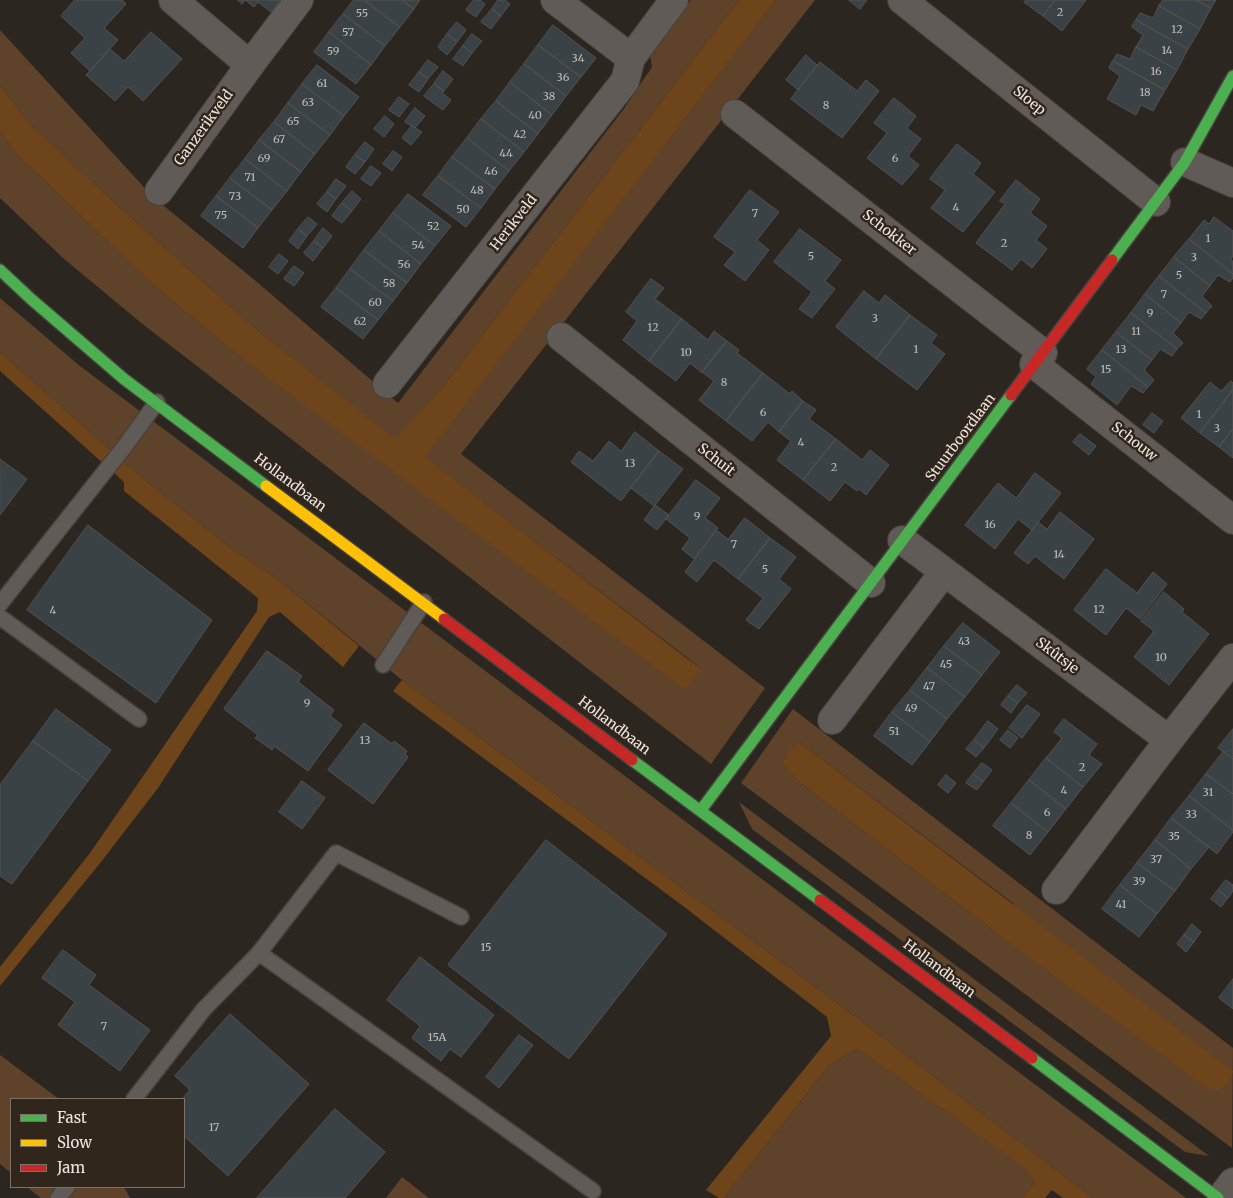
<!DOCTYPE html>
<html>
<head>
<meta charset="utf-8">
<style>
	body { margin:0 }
	#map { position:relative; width:1233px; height:1198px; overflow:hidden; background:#2c2621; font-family:Merriweather,serif }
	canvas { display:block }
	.legend { position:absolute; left:10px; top:1098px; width:175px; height:90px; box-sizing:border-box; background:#31261c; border:1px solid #7c726a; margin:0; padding:6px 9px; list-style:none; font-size:15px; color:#ede5df }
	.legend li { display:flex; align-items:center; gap:10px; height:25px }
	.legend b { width:25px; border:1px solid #7c726a }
</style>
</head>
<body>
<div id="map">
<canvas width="1233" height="1198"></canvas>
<ul class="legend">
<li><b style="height:6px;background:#4caf50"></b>Fast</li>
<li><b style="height:6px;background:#ffc107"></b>Slow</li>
<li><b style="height:6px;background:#c62828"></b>Jam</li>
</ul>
</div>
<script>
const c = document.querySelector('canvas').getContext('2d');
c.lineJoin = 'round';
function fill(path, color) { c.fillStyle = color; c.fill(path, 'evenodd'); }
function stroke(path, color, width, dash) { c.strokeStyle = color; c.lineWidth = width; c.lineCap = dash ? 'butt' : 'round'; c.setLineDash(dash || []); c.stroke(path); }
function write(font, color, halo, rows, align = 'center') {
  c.font = font + ' Merriweather,serif'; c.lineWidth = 5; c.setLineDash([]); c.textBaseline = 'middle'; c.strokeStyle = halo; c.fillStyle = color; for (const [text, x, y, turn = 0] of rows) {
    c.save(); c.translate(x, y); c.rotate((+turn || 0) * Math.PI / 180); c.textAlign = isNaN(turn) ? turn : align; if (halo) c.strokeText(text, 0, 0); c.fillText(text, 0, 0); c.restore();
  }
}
const green = new Path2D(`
	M691 0H739L442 388 395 440 257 330 128 215 30 124 0 86V30L153 197 257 282 398 403 623 110 652 67 650 55Z
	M776 0H815L461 454 765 688 711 764 140 322 63 258 0 198V132L16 153 145 278 238 355 702 669 424 457Z
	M0 298 80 366 1186 1198H1093L857 1018 402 680 275 577 228 546 134 471 0 352Z
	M793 709 1233 1048 1232 1148 741 783ZM799 742 1014 904 995 932 798 781 782 764Z
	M739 802 1209 1156 1185 1152 752 829Z
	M858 1049 1027 1169 1035 1182 1022 1198H724L830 1064Z
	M0 1055 59 1099H11V1173L0 1164Z
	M402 1177 429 1198H386Z
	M27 1187H124L130 1198H41Z`);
const water = new Path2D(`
	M739 0H776L425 457 702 670 684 689 238 355 145 278 16 153 0 132V86L30 124 128 215 257 330 395 439 442 388Z
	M0 352 134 471 228 546 275 577 359 646 343 667 280 612 269 617 158 788 101 862 0 986V967L90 853 257 611 258 598 124 491V482L0 371Z
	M402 680 857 1018 1093 1198H1063L1052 1190 1045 1198H1022L1035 1182 1026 1169 858 1049 830 1064 724 1198H719L706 1190 831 1036 827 1017 683 906 393 691Z
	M799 742 1233 1071 1229 1084 1220 1089 1210 1090 995 932 798 781 782 764 789 752Z`);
const building = new Path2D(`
	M75 0H122L126 4 104 28 118 40 90 71 71 53 85 38 61 16Z
	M238 0H280L271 12 258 2 254 7 245 0 242 4Z
	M354 0H364L400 27 385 46 343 14Z
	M364 0H402L414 9 400 27Z
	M402 0H420L414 9Z
	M474 0H480L485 4 476 17 466 10Z
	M498 0H505L510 4 501 16 492 9Z
	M849 0H867L860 9Z
	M1026 0H1055L1043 16 1024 2Z
	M1055 0H1086L1062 31 1043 16Z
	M1163 0H1196L1211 8 1200 29 1159 6Z
	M1196 0H1216L1211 8Z
	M1159 6 1200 29 1188 49 1136 20 1140 13 1153 18Z
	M492 9 501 16 491 29 481 22Z
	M343 14 385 46 371 65 329 32Z
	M1136 20 1188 49 1177 70 1136 47 1143 35 1132 27Z
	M457 22 466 30 457 42 447 34Z
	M553 25 596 58 581 77 538 45Z
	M151 32 182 59 143 101 128 87 115 101 86 75 110 49 124 61Z
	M329 32 371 65 356 84 314 52Z
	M447 34 457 42 447 55 438 47Z
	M472 34 482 41 472 53 463 46Z
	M538 45 581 77 566 96 524 64Z
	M463 46 472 53 463 66 453 59Z
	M1136 47 1177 70 1165 90 1113 61 1117 54 1130 59Z
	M806 55 817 65 798 90 786 80Z
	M428 60 438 67 428 79 419 72Z
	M1113 61 1165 90 1153 111 1141 105 1136 115 1107 99 1120 76 1109 68Z
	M820 62 857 91 866 80 879 91 842 138 791 99Z
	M524 64 566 96 552 115 510 82Z
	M317 65 359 97 344 116 302 84Z
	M443 71 453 79 444 91 434 84Z
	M419 72 428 79 419 92 409 85Z
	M510 82 552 115 538 134 496 101Z
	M302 84 344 116 330 135 288 103Z
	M434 84 444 91 442 93 451 100 443 110 424 96Z
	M399 97 409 104 399 117 389 110Z
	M894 98 916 116 907 128 921 139 908 156 919 165 902 185 867 158 887 133 874 123Z
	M496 101 538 134 524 152 481 119Z
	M288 103 330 135 315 154 274 122Z
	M415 108 425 116 415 128 405 122Z
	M385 116 394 124 384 137 374 129Z
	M481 119 524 152 509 171 467 138Z
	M274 122 315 154 301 172 259 140Z
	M412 126 422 132 411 145 402 138Z
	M467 138 509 171 495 189 452 157Z
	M259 140 301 172 287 191 245 159Z
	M365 142 374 149 365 162 355 155Z
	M957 144 981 163 973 174 995 192 963 232 931 208 945 190 930 179Z
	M393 151 402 157 392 171 383 164Z
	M355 155 365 162 355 174 346 167Z
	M452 157 495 189 481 208 438 176Z
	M245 159 287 191 272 210 230 178Z
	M371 166 381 173 371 186 361 179Z
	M438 176 481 208 466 227 423 195Z
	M230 178 272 210 258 228 216 196Z
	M336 179 346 186 336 199 327 192Z
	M1016 180 1040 199 1030 213 1047 226 1036 240 1047 249 1032 268 1021 259 1012 270 976 243 1005 204 1000 201Z
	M750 190 779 212 757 240 769 250 745 281 724 265 735 252 714 237Z
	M352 191 361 199 352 211 342 203Z
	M327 192 336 199 327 212 317 204Z
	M408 194 451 226 435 246 393 213Z
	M216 196 258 228 243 248 201 216Z
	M342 203 352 211 342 223 332 216Z
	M393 213 435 246 421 264 379 231Z
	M308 217 317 224 307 236 298 229Z
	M1214 217 1233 231V256L1231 259 1233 262V274L1189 239 1204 220 1209 224Z
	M323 228 332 236 323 248 314 241Z
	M298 229 307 236 298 249 289 241Z
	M800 229 841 260 825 281 835 289 812 318 799 309 812 292 774 262Z
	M379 231 421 264 407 283 364 250Z
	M1189 239 1233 274V278L1230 282 1218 275 1210 286 1174 257Z
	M314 241 323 248 313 261 304 253Z
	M364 250 407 283 393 301 350 269Z
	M279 254 288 261 278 274 269 267Z
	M1174 257 1210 286 1202 296 1212 306 1206 313 1159 276Z
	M294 266 304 273 294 286 284 279Z
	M350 269 393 301 378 320 336 288Z
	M1159 276 1206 313 1201 319 1189 312 1181 323 1145 294Z
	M651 279 664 288 655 299 682 319 649 361 623 340 637 321 626 312Z
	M336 288 378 320 363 339 321 307Z
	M864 291 879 303 885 295 910 315 876 359 836 327Z
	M1145 294 1181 323 1173 333 1183 343 1177 349 1131 313Z
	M1131 313 1177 349 1172 356 1160 349 1152 360 1116 332Z
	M910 315 937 335 931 343 945 354 917 390 876 359Z
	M682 319 708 340 714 331 727 341 702 373 690 363 676 381 649 361Z
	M1116 332 1152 360 1144 370 1154 380 1148 387 1102 350Z
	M727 341 739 350 737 353 763 373 726 421 699 400 714 381 702 372Z
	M1102 350 1148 387 1143 393 1131 386 1117 405 1091 384 1096 377 1087 369Z
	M763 373 790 394 792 391 803 401 779 432 768 422 752 441 726 421Z
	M1231 381 1233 383V390L1200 433 1181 418 1210 382 1221 391Z
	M1233 390V429L1219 447 1200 433Z
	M803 401 816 410 809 419 836 439 803 480 777 460 791 441 779 432Z
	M1152 413 1163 421 1154 433 1143 425Z
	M1233 429V458L1219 447Z
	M635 432 659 451 621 501 571 462 579 451 593 461 609 441 621 451Z
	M1080 434 1096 446 1089 455 1073 442Z
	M836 439 862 460 870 450 889 465 866 495 859 489 857 491 845 482 830 501 803 480Z
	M659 451 683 469 655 505 669 515 657 530 644 520 654 506 631 488Z
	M0 459 27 479 0 515Z
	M1035 473 1061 493 1032 530 1018 519 995 549 965 525 998 483 1016 498Z
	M696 480 720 498 705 518 718 528 694 559 682 549 690 538 666 519Z
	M1060 512 1094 539 1064 579 1035 556 1028 564 1014 553 1038 522 1047 529Z
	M745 518 770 538 738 579 714 560 697 582 685 572 716 530 728 539Z
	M88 525 212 620 156 703 27 610Z
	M770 538 796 557 779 579 791 589 759 629 746 620 763 598 738 579Z
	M1106 569 1137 593 1153 572 1167 584 1140 619 1126 608 1106 635 1074 610Z
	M1164 592 1184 609 1182 612 1209 634 1169 685 1134 657 1154 631 1141 621Z
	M963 623 1000 652 982 675 944 646Z
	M944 646 982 675 965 697 927 668Z
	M267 651 302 676 298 682 334 710 330 716 342 725 308 771 274 746 272 750 255 738 258 735 224 709Z
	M927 668 965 697 947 719 910 690Z
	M1017 685 1027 693 1018 703 1008 696Z
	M910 690 947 719 930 742 892 712Z
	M1008 696 1018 703 1011 713 1001 705Z
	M1027 705 1040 714 1022 738 1009 728Z
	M56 709 111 750 88 781 33 741Z
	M892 712 930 742 912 765 874 736Z
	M1064 719 1097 744 1089 755 1102 764 1083 787 1046 758 1062 738 1054 732Z
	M988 721 998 729 984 748 974 740Z
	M364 723 392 744 394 741 407 751 405 754 408 757 373 804 328 770Z
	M1233 729V759L1218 748Z
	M1008 730 1018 738 1010 748 1000 740Z
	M974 740 984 748 976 757 966 749Z
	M33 741 88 781 12 884 0 876V785Z
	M1224 751 1233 759V794L1206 774Z
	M1046 758 1083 787 1066 809 1029 780Z
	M982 763 992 770 983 782 973 774Z
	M973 774 983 782 977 790 966 783Z
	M1206 774 1233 794V830L1189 796Z
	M946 775 956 783 948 793 938 785Z
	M1029 780 1066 809 1048 832 1011 803Z
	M302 781 325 798 302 829 279 812Z
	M1189 796 1233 830V832L1217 854 1171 818Z
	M1011 803 1048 832 1030 855 993 826Z
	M1171 818 1209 847 1191 869 1155 840Z
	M546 840 667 934 569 1059 448 965Z
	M1155 840 1191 869 1175 891 1137 863Z
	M1137 863 1175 891 1157 914 1120 885Z
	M1226 880 1233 885V891L1228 898 1218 890Z
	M1120 885 1157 914 1139 937 1102 909Z
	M1218 890 1228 898 1221 907 1211 899Z
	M1192 924 1201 932 1194 942 1184 935Z
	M1184 935 1194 942 1186 952 1177 944Z
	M63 950 96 975 89 985 150 1030 120 1071 58 1025 75 1002 42 978Z
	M420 957 494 1015 461 1057 450 1049 441 1061 412 1038 420 1026 387 1000Z
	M1233 979V1009L1219 998Z
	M230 1014 309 1084 228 1176 184 1136V1099H182L190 1090 175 1076Z
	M519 1035 533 1045 499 1088 486 1077Z
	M335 1109 385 1152 345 1198H257Z`);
const lane = new Path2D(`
	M0 604 125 446 157 402
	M0 617 139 719
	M383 665 424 602
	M259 953 593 1191
	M134 1099 204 1009 259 953 336 853 461 917
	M58 1198 67 1187`);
const street = new Path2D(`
	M173 0 250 65
	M555 0 631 58
	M902 0 1156 202
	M735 114 1043 353
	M1185 162 1233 183
	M159 191 250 65 299 0
	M561 337 871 583
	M1034 364 1233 520
	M387 384 625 81 631 58 674 0
	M902 540 1169 740
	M832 720 944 572
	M1056 890 1169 740 1233 658
	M1221 1198 1233 1182`);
const fast = new Path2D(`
	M1112 260 1185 162 1233 76
	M0 270 31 299 124 379 266 486
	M632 760 820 900
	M701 810 1011 395
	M1032 1058 1218 1198`);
const slow = new Path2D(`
	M266 486 444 619`);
const jam = new Path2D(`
	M1011 395 1112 260
	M444 619 632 760
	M820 900 1032 1058`);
const numberNames = [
	["2",1060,13],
	["55",362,14],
	["12",1177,30],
	["57",348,33],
	["14",1167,51],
	["59",333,52],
	["34",578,59],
	["16",1156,72],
	["36",563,78],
	["61",322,84],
	["18",1145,93],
	["38",549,97],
	["63",308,103],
	["8",826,106],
	["40",535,116],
	["65",293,122],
	["42",520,135],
	["67",279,140],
	["44",506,154],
	["69",264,159],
	["6",895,159],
	["46",491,172],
	["71",250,178],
	["48",477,191],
	["73",235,197],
	["4",956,208],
	["50",463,210],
	["7",755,214],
	["75",221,216],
	["52",433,227],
	["1",1208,239],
	["2",1004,244],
	["54",418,246],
	["5",811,257],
	["3",1194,258],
	["56",404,265],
	["5",1179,276],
	["58",389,284],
	["7",1164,295],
	["60",375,303],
	["9",1150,314],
	["3",875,319],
	["62",360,322],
	["12",653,328],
	["11",1136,332],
	["1",916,350],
	["13",1121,350],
	["10",686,353],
	["15",1106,370],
	["8",724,383],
	["6",763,413],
	["1",1199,415],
	["3",1217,429],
	["4",801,443],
	["13",630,464],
	["2",834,468],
	["9",697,517],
	["16",990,525],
	["7",734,545],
	["14",1059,555],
	["5",765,570],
	["12",1099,610],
	["4",53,611],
	["43",964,642],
	["10",1161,658],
	["45",946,665],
	["47",929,687],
	["9",307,704],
	["49",911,709],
	["51",894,732],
	["13",365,741],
	["2",1082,768],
	["4",1064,791],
	["31",1208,793],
	["6",1047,813],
	["33",1191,815],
	["8",1029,836],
	["35",1174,837],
	["37",1156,860],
	["39",1139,882],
	["41",1121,905],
	["15",486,948],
	["7",104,1027],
	["15A",437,1038],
	["17",214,1128]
];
const streetNames = [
	["Sloep",1029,101,39],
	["Ganzerikveld",204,128,-54],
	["Herikveld",514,223,-52],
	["Schokker",889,233,38],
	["Stuurboordlaan",961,438,-53],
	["Schouw",1134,442,38],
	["Schuit",716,460,38],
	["Hollandbaan",290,483,37],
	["Skûtsje",1057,656,37],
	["Hollandbaan",614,726,37],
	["Hollandbaan",939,969,37]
];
fill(green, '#5e4229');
fill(water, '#6e441a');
fill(building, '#3a4246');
stroke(building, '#525251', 1);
stroke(lane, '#47423d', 18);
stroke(street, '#47423d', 30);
stroke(fast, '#47423d', 14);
stroke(slow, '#47423d', 14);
stroke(jam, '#47423d', 14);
stroke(lane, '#615b57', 15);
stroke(street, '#615b57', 28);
stroke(fast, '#4caf50', 11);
stroke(slow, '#ffc107', 11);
stroke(jam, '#c62828', 11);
write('11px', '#c0bcb9', null, numberNames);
write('14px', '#ede5df', '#31261c', streetNames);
</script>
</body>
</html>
